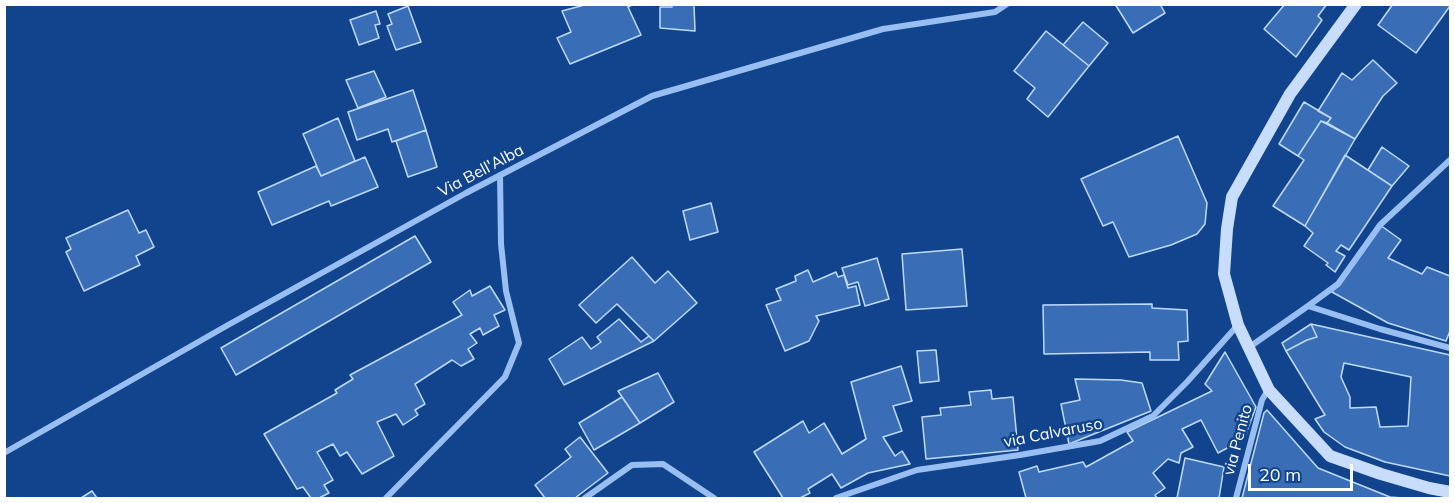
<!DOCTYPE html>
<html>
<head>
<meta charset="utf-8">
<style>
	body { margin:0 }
	#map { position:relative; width:1455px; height:503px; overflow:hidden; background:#11448d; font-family:Mulish,sans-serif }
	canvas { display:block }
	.frame { position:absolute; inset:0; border:6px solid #fff; pointer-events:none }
	.scale { position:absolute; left:1248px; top:464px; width:105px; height:27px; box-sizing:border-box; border:3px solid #fff; border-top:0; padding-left:8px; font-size:18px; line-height:21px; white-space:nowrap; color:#fff; -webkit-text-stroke:4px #11448d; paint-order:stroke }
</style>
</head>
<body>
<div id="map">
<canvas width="1455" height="503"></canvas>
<div class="frame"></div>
<div class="scale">20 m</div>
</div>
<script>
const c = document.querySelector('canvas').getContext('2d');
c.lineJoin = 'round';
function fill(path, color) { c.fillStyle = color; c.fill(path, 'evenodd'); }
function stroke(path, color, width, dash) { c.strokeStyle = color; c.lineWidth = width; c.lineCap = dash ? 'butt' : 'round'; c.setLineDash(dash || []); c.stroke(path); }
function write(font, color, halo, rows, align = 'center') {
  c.font = font + ' Mulish,sans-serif'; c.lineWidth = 5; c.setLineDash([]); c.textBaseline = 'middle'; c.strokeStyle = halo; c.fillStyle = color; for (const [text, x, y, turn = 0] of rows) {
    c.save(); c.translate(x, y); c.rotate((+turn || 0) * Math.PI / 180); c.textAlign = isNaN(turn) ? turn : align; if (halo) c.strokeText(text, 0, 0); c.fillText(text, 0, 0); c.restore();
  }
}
const building = new Path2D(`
	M588 4H634L628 7 641 35 570 64 557 38 571 32 562 11Z
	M672 4H694L695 31 660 28V7H672Z
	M1115 4H1160L1165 13 1133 33Z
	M1285 4H1327L1318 16 1322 20 1296 57 1264 29Z
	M1393 4H1450V6L1416 53 1378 25Z
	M408 6 421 42 396 50 387 26 392 24 388 14Z
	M376 11 380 24 375 25 379 38 359 45 350 20Z
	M1083 22 1108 43 1089 66 1063 45Z
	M1046 31 1089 66 1048 117 1027 99 1035 88 1014 71Z
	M1373 60 1397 83 1383 96 1355 139 1327 123 1331 118 1318 111 1342 73 1352 80Z
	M374 71 386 97 358 108 346 80Z
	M413 90 426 130 392 142 388 129 357 140 348 112Z
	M1304 102 1331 118 1327 123 1321 121 1298 156 1279 144Z
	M338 118 355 161 321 176 303 134Z
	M1321 121 1355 139 1305 226 1273 206 1304 160 1298 156Z
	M426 130 437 167 408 177 396 141Z
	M1178 136 1207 203 1205 224 1197 234 1171 245 1129 257 1113 222 1103 226 1081 179Z
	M1382 147 1409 166 1392 186 1368 170Z
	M1345 155 1392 186 1349 250 1341 245 1336 251 1345 256 1335 272 1326 265 1328 263 1304 246 1313 233 1305 226Z
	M365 157 378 187 331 206 329 201 272 225 258 192 316 166 321 176Z
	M711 203 718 232 690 240 683 211Z
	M128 210 139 233 146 230 154 247 136 256 140 265 84 291 66 252 71 249 66 238Z
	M1380 225 1401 240 1388 258 1422 274 1427 267 1450 276V331L1446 341 1388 323 1332 292Z
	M415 236 431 262 236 375 221 348Z
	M962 249 967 306 906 310 902 254Z
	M632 257 655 283 668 271 697 303 654 341 617 304 596 323 579 305Z
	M877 258 889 299 865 306 858 282 848 285 842 268Z
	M808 270 813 282 836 272 838 277 844 275 848 288 856 286 860 305 816 316 819 321 809 341 785 351 766 305 781 300 776 289 796 281 795 276Z
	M490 286 505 310 494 315 499 326 483 335 480 328 470 334 477 343 468 349 474 359 461 366 452 360 415 384 425 404 415 410 418 415 403 425 396 414 377 422 394 456 362 474 347 452 340 456 333 444 317 452 333 480 324 485 329 493 319 498H311L303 487 297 489 264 434 337 393 335 390 353 379 350 375 462 315 453 302 470 290 472 296Z
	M1152 304V308L1187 310 1188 341 1178 342 1179 360H1150V352L1044 354 1043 305Z
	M619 319 641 342 649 336 654 341 564 385 549 359 582 337 591 349 601 342 597 337Z
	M1311 324 1450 355V476L1385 462 1345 447 1324 432 1315 419 1325 415 1286 351 1307 340 1317 337ZM1344 363 1411 377 1408 426 1380 427 1376 407 1350 408V397L1341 377Z
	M1311 324 1317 337 1307 340 1286 351 1282 343Z
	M936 350 939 381 920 383 917 351Z
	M1225 352 1256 407 1244 439 1218 453 1201 420 1182 429 1193 447 1181 453 1179 463 1168 459 1153 473 1165 488 1155 495 1157 498H1026L1019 472 1037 466 1039 472 1083 462 1086 467 1133 441 1127 432 1212 391 1205 384Z
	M901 366 912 401 893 406 902 431 883 437 895 456 902 451 910 464 868 473 841 488 832 474 808 489 810 493 800 498H783L754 452 803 421 809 433 824 423 842 454 866 439 851 382Z
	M658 373 674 402 640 423 618 391Z
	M1075 379 1121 380 1142 383 1151 411 1069 444 1061 404 1080 400Z
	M991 390 992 399 1013 397 1018 450 926 459 922 417 941 415 940 408 971 405 969 392Z
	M622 397 640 423 594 450 579 423Z
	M1267 410 1318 468 1390 497 1403 498H1242L1264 413Z
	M580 437 608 473 575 498H545L535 485 571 457 565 449Z
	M1185 458 1224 467 1219 498H1177Z
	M92 491 97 498H81Z`);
const street = new Path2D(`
	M1308 306 1338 284 1380 225 1450 160
	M1248 348 1308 306 1380 329 1450 348
	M4 453 228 325 466 193 652 96 883 29 995 12 1007 4
	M386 498 505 377 519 343 506 291 501 244 500 175
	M585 498 632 465 663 464 714 498
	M836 498 917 470 1020 455 1100 441 1153 416 1187 382 1237 326
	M1236 498 1262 400 1268 390`);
const secondary = new Path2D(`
	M1356 4 1290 94 1232 197 1227 229 1224 274 1238 325 1269 390 1330 456 1381 474 1429 488 1450 492`);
const streetNames = [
	["Via Bell'Alba",481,171,-28],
	["via Calvaruso",1053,433,-11],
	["via Penito",1238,440,-75]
];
fill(building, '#396eb7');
stroke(building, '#c0dafd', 1.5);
stroke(street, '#99bff2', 6);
stroke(secondary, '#c8ddfc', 12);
write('16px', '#fff', '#11448d', streetNames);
</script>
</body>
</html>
